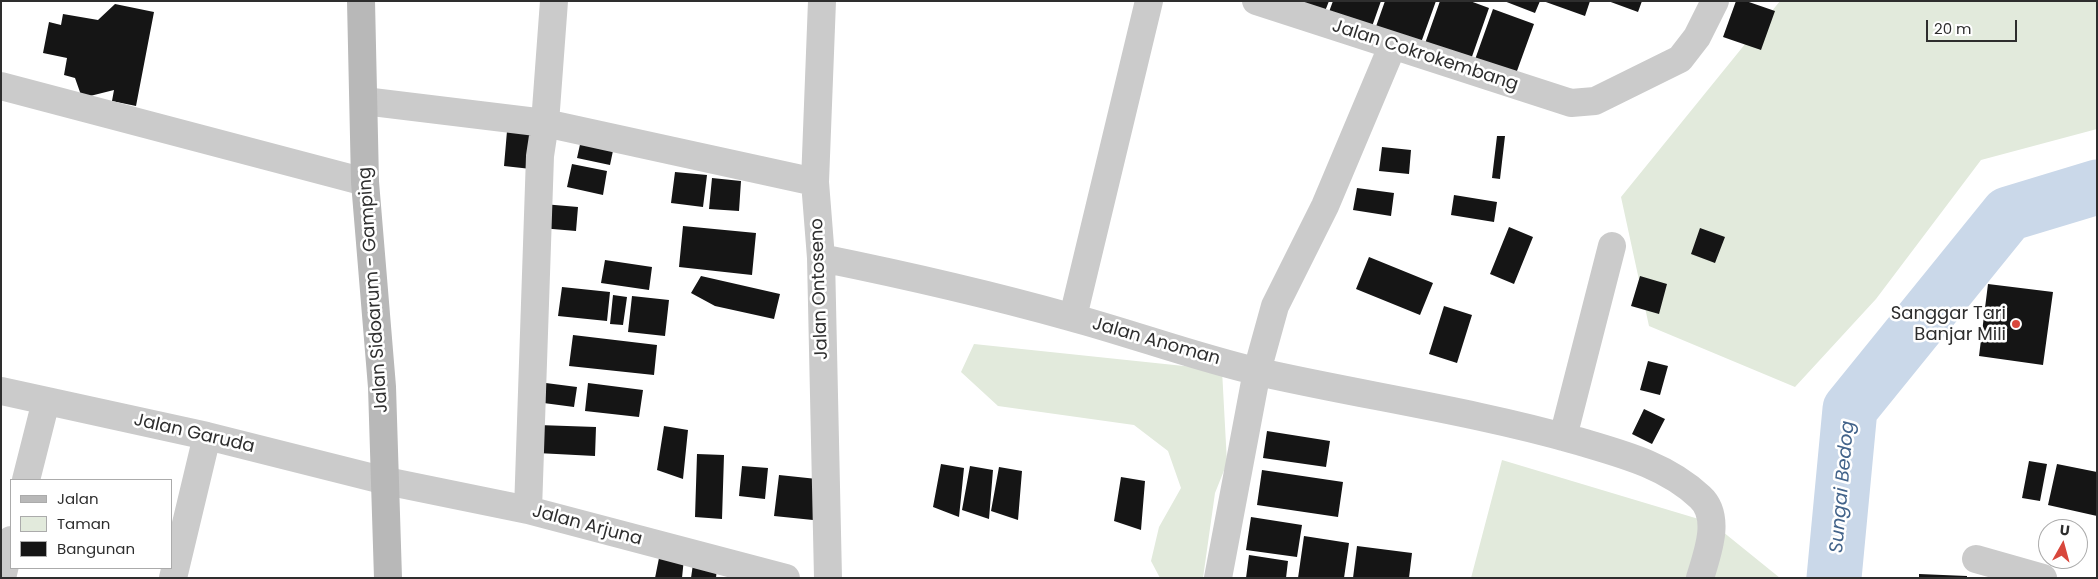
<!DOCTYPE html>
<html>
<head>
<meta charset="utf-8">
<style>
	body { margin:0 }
	#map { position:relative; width:2098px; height:579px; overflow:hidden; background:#fff; font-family:Poppins,sans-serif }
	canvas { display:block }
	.frame { position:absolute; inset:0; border:2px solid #2e2e2e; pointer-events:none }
	.legend { position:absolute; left:10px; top:479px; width:162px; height:90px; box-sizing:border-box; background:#fff; border:1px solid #ababab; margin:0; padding:6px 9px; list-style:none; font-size:15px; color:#2e2e2e }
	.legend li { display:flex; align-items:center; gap:10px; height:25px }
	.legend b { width:25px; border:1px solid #ababab }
	.north { position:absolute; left:2038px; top:519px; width:50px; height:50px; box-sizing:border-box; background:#fff; border:1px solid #ababab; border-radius:50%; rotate:7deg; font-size:14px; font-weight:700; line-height:20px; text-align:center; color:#2e2e2e }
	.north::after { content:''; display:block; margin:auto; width:18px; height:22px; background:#d8473c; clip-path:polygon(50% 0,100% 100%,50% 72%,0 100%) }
	.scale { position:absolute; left:1926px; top:20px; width:91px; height:22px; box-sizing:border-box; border:2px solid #2e2e2e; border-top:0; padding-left:6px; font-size:15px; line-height:18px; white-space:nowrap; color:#2e2e2e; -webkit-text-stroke:4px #fff; paint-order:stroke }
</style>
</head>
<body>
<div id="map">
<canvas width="2098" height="579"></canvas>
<div class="frame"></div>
<ul class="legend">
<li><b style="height:6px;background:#b8b8b8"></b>Jalan</li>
<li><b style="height:14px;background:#e2eadc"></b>Taman</li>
<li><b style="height:14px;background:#151515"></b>Bangunan</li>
</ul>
<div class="north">U</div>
<div class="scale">20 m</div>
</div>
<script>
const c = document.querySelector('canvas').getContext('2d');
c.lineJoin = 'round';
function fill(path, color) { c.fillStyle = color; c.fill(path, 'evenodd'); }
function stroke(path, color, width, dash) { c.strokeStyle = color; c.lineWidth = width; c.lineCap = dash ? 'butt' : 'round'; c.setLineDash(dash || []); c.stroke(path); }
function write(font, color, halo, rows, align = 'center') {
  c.font = font + ' Poppins,sans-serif'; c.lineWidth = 5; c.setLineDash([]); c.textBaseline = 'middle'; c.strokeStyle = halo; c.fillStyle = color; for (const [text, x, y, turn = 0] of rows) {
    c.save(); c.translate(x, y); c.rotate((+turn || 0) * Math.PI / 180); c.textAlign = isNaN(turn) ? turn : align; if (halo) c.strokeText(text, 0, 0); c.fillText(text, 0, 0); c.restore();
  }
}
const green = new Path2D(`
	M1780 1H2097V129L1981 160 1876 299 1795 387 1649 326 1621 197Z
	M974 344 1222 370 1227 463 1215 493 1203 578H1160L1151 561 1159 527 1181 488 1168 451 1134 425 998 406 961 372Z
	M1502 460 1712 523 1780 578H1471Z`);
const river = new Path2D(`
	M1834 578 1850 409 2008 214 2097 187`);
const building = new Path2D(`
	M1282 1H1329L1322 19Z
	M1333 1H1381L1369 35 1326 20Z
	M1385 1H1436L1418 51 1373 35Z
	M1440 1H1470L1489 8 1468 68 1422 52Z
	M1504 1H1540L1535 13Z
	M1543 1H1590L1585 16Z
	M1608 1H1642L1638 12Z
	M1736 1H1746L1775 11 1761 50 1723 37Z
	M115 4 154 12 136 106 112 101 114 90 90 96 81 95 75 78 64 75 67 58 43 53 49 22 61 25 63 14 98 20Z
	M1493 9 1534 24 1513 82 1472 68Z
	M507 131 534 133 531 169 504 166Z
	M1497 136H1505L1500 179 1492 178Z
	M581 140 614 146 610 165 577 158Z
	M1382 147 1411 150 1409 174 1379 171Z
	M572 164 607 171 603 195 567 187Z
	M675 172 707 175 703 207 671 203Z
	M712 178 741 181 739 211 709 209Z
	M1357 188 1394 193 1391 216 1353 210Z
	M1454 195 1497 202 1494 222 1451 215Z
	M543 204 578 207 576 231 541 228Z
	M683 226 756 233 752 275 679 267Z
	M1509 227 1533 237 1514 284 1490 274Z
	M1700 228 1725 237 1715 263 1691 254Z
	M1369 257 1433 283 1420 315 1356 289Z
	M605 260 652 267 649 290 601 283Z
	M701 276 780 294 774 319 715 306 691 293Z
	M1640 276 1667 284 1659 314 1631 306Z
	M1988 284 2053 292 2043 365 1979 356Z
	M562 287 610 292 607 321 558 316Z
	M613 295 627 297 623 325 610 324Z
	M632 296 669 300 665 336 628 332Z
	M1444 306 1472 315 1457 363 1429 354Z
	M573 335 657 345 654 375 569 366Z
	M1648 361 1668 366 1660 395 1640 390Z
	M538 382 577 387 574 407 536 402Z
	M588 383 643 390 639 417 585 411Z
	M1644 409 1665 419 1652 444 1632 434Z
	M538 425 596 427 595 456 537 453Z
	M664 426 688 430 683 479 657 470Z
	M1267 431 1330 441 1326 467 1263 458Z
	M697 454 724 455 722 519 695 517Z
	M2029 461 2047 464 2040 501 2022 498Z
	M941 464 964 468 959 517 933 507Z
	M2057 464 2097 472V516L2048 505Z
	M742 466 768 468 765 499 739 496Z
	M970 466 993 470 989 519 962 510Z
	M999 467 1022 471 1018 520 991 511Z
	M1262 470 1343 482 1338 517 1257 505Z
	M779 475 817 479 813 520 774 516Z
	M1121 477 1145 481 1141 530 1114 521Z
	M1251 517 1302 525 1297 557 1246 550Z
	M1304 536 1349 543 1344 578H1298Z
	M1357 546 1412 553 1409 578H1353Z
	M660 553 684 558 682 578H655Z
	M1249 555 1288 561 1286 578H1246Z
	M693 564 717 568 716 578H691Z
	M1919 574 1967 576V578H1919Z`);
const street = new Path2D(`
	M822 1 815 182 821 258 828 578
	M1256 1 1571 103 1595 101 1680 59 1697 37 1715 1
	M1 86 365 182
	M364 101 545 123 815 182
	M821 258C905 275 988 294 1070 317 1133 334 1195 357 1259 372 1365 396 1473 411 1578 441 1622 454 1666 465 1700 497 1722 517 1707 554 1700 578
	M1073 317 1149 1
	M1 391 207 436 386 481 528 510 786 578
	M1563 437 1612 246
	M26 480 46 401
	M528 510 540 156 545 123 554 1
	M1976 559 2043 578
	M2 578 11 540
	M173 578 207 436
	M1218 578 1257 371 1275 306 1325 206 1392 47`);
const secondary = new Path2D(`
	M361 1 365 182 382 387 388 578`);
const markers = [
	[2016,324,5,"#d8473c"]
];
const streetNames = [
	["Jalan Cokrokembang",1425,56,18],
	["Jalan Ontoseno",820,289,-92],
	["Jalan Sidoarum - Gamping",374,290,-94],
	["Jalan Anoman",1156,342,16],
	["Jalan Garuda",194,434,13],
	["Jalan Arjuna",587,526,15]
];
const poiNames = [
	["Sanggar Tari",2006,314],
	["Banjar Mili",2006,335]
];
const waterNames = [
	["Sungai Bedog",1843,487,-85]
];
fill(green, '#e2eadc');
stroke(river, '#cad8e9', 55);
fill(building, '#151515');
stroke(street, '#cbcbcb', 28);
stroke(secondary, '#b8b8b8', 28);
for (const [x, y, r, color] of markers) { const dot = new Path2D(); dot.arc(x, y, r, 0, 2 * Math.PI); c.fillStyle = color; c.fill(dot); stroke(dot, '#fff', 2); }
write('18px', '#2e2e2e', '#fff', streetNames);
write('18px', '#2e2e2e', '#fff', poiNames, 'right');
write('italic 19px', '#42638a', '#fff', waterNames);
</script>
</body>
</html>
